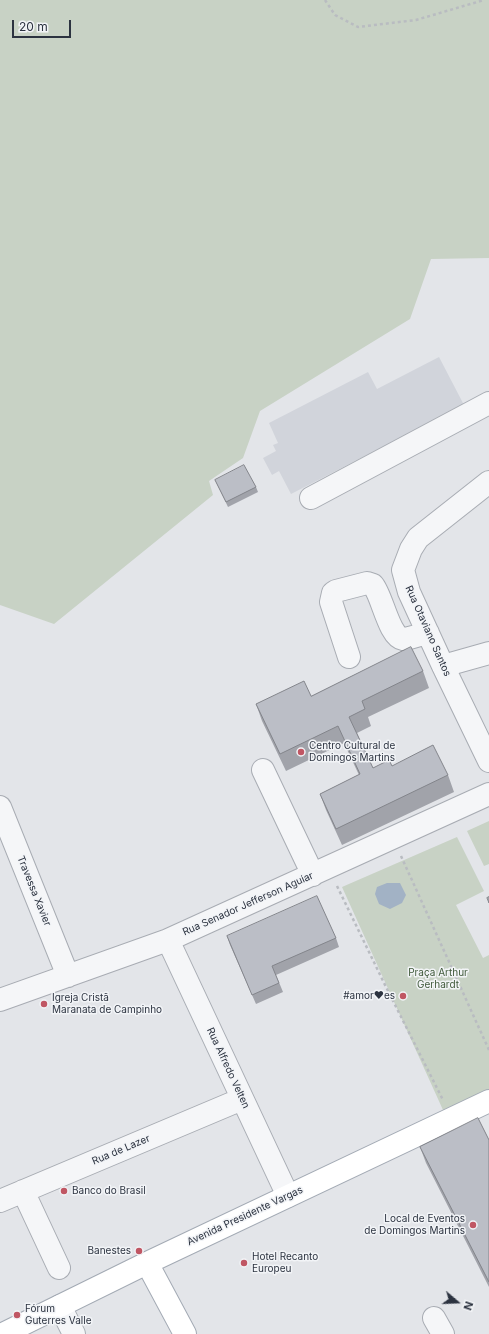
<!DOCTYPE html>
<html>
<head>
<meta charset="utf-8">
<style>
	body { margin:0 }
	#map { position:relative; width:489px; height:1334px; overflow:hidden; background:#e3e5e9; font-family:Inter,sans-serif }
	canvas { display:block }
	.north { position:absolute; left:437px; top:1282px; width:40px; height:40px; -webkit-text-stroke:3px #f2f4f7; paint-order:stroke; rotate:109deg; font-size:11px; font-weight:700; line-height:16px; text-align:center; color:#2c3340 }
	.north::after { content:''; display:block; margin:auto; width:14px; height:18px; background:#2c3340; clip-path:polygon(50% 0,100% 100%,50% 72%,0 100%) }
	.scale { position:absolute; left:12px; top:20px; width:59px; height:18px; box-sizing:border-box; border:2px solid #2c3340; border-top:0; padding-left:5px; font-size:12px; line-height:14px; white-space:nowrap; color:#2c3340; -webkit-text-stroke:3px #f2f4f7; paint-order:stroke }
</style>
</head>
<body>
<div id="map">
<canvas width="489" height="1334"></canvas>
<div class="north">N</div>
<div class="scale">20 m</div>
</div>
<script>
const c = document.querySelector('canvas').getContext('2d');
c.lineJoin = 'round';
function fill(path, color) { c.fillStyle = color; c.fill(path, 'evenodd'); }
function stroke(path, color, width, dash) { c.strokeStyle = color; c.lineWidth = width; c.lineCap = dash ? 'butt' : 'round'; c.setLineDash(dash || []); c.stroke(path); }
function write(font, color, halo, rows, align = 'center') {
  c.font = font + ' Inter,sans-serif'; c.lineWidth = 3; c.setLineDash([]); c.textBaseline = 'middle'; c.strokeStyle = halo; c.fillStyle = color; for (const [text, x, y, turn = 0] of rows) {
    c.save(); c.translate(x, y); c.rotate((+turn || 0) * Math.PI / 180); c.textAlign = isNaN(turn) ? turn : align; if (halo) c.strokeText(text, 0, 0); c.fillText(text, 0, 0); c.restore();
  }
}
const built = new Path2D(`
	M439 357 464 405 291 494 279 471 272 475 263 458 276 451 273 445 278 443 269 423 368 372 377 389Z`);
const green = new Path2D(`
	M0 0H489V258L431 259 410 319 260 411 243 458 209 481 213 495 54 624 0 605Z
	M489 821V864L484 866 467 831Z
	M457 837 484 891 456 905 483 958 489 955V1089L443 1110 342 887Z`);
const water = new Path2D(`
	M387 883H400L406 895 402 903 390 909 379 904 375 894 377 887Z`);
const path = new Path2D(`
	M325 0 335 15 358 27 416 20 484 0
	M401 856 489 1050
	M337 886 386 987 443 1100`);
const minor = new Path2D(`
	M489 482 418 538 411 549 403 570 409 592 443 666 489 761
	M311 498 489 403
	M349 657 331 602 333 593 336 591 367 583 373 585C382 595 389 637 403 639 410 639 420 634 428 633
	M443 666 489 653
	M263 770 313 875
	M0 807 68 976
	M168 940 288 1196
	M0 1000 168 940 489 794
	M23 1191 59 1268
	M0 1201 242 1099
	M60 1306 74 1334
	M434 1318 443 1334`);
const major = new Path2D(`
	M147 1263 185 1334
	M3 1334 147 1263 489 1101`);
const wall = new Path2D(`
	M215 480 256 487 258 492 228 507Z
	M423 671 429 688 368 717 371 726 357 733 373 768 392 766 448 775 454 792 342 845 326 810 320 794 359 775 344 743 286 771 262 721 256 704 311 696Z
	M227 936 336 938 339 947 276 975 283 992 256 1004 230 945Z
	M489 1140V1287L426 1163 420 1147Z`);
const building = new Path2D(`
	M244 465 256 487 226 502 215 480Z
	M411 647 423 671 362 701 365 709 349 717 373 768 389 760 392 766 433 745 448 775 336 829 320 794 360 774 338 726 280 754 256 704 304 681 311 696Z
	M317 896 336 938 272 966 279 983 252 995 227 936Z
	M489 897V903L487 898Z
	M478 1118 489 1140V1282L420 1147Z`);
const markers = [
	[301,752,4,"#c05663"],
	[403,996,4,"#c05663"],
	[44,1004,4,"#c05663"],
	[64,1191,4,"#c05663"],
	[473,1225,4,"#c05663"],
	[139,1251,4,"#c05663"],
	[244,1263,4,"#c05663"],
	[17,1315,4,"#c05663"]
];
const streetNames = [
	["Rua Otaviano Santos",428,631,66],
	["Travessa Xavier",34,891,68],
	["Rua Senador Jefferson Aguiar",248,904,-24],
	["Rua Alfredo Velten",228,1068,65],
	["Rua de Lazer",121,1150,-23],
	["Avenida Presidente Vargas",245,1216,-25]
];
const poiNames = [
	["Centro Cultural de",309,746],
	["Domingos Martins",309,758],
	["#amor♥es",395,996,"right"],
	["Igreja Cristã",52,998],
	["Maranata de Campinho",52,1010],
	["Banco do Brasil",72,1191],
	["Local de Eventos",465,1219,"right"],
	["de Domingos Martins",465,1231,"right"],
	["Banestes",131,1251,"right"],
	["Hotel Recanto",252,1257],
	["Europeu",252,1269],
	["Fórum",25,1309],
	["Guterres Valle",25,1321]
];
const parkNames = [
	["Praça Arthur",438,973],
	["Gerhardt",438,985]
];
fill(built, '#d1d4db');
fill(green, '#c8d2c5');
fill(water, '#a2b2c5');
stroke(minor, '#a8acb3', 24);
stroke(major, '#a3aab4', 24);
stroke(path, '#b9bcc1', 2.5, [3, 3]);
stroke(minor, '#f5f6f8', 22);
stroke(major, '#fff', 22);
fill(wall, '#a1a3aa');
fill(building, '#bbbec6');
stroke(building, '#83858b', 1);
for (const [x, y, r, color] of markers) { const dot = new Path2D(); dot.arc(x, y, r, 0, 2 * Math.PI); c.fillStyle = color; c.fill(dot); stroke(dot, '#f2f4f7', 1.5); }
write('10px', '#2c3340', '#f2f4f7', streetNames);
write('10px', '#2c3340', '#f2f4f7', poiNames, 'left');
write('10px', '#405a3b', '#f2f4f7', parkNames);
</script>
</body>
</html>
